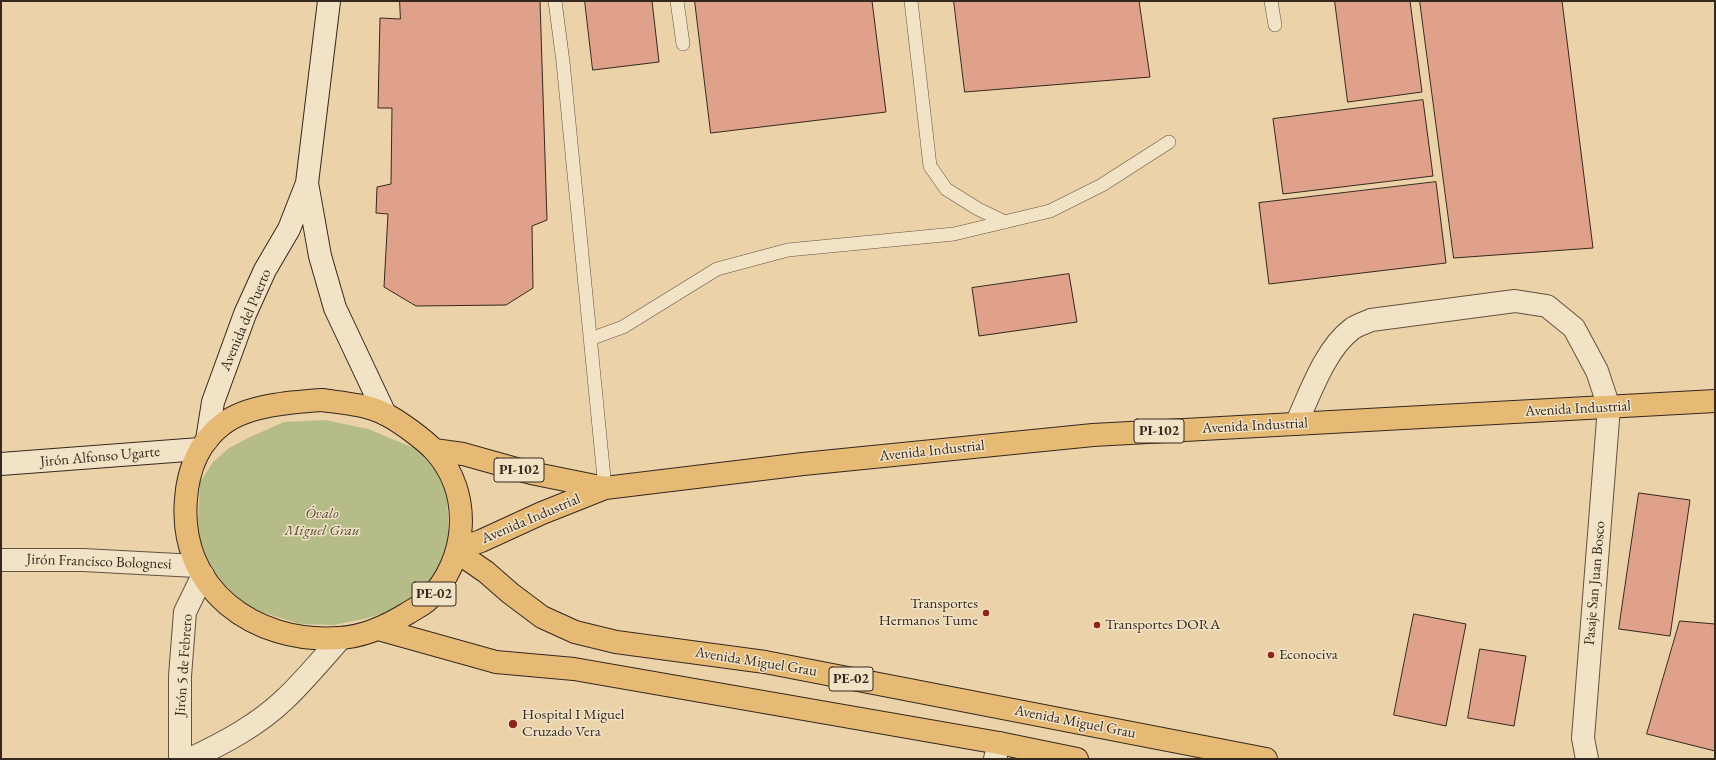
<!DOCTYPE html>
<html>
<head>
<meta charset="utf-8">
<style>
	body { margin:0 }
	#map { position:relative; width:1716px; height:760px; overflow:hidden; background:#ebd2a8; font-family:"EB Garamond",serif }
	canvas { display:block }
	.frame { position:absolute; inset:0; border:2px solid #34281f; pointer-events:none }
</style>
</head>
<body>
<div id="map">
<canvas width="1716" height="760"></canvas>
<div class="frame"></div>
</div>
<script>
const c = document.querySelector('canvas').getContext('2d');
c.lineJoin = 'round';
function fill(path, color) { c.fillStyle = color; c.fill(path, 'evenodd'); }
function stroke(path, color, width, dash) { c.strokeStyle = color; c.lineWidth = width; c.lineCap = dash ? 'butt' : 'round'; c.setLineDash(dash || []); c.stroke(path); }
function write(font, color, halo, rows, align = 'center') {
  c.font = font + ' "EB Garamond",serif'; c.lineWidth = 3; c.setLineDash([]); c.textBaseline = 'middle'; c.strokeStyle = halo; c.fillStyle = color; for (const [text, x, y, turn = 0] of rows) {
    c.save(); c.translate(x, y); c.rotate((+turn || 0) * Math.PI / 180); c.textAlign = isNaN(turn) ? turn : align; if (halo) c.strokeText(text, 0, 0); c.fillText(text, 0, 0); c.restore();
  }
}
const green = new Path2D(`
	M325 420 368 429 419 450 435 467 447 494 449 542 434 581 415 597 393 610 368 618 334 625 300 624 252 609 219 581 200 546 198 523 200 482 213 462 229 448 248 438 284 422Z`);
const building = new Path2D(`
	M400 1H540L547 220 532 226 533 288 506 305 416 306 384 287 388 214 376 213 377 187 391 184 392 108H378L380 18 400 19Z
	M585 1H652L659 62 593 70Z
	M695 1H872L886 112 711 133Z
	M954 1H1139L1150 77 965 92Z
	M1335 1H1410L1422 92 1348 102Z
	M1420 1H1562L1593 248 1454 258Z
	M1423 100 1433 176 1283 194 1273 119Z
	M1436 182 1446 263 1269 284 1259 203Z
	M1069 274 1077 322 979 336 972 288Z
	M1639 493 1690 500 1670 636 1619 629Z
	M1414 614 1466 624 1446 726 1394 715Z
	M1680 621 1715 624V751L1647 734Z
	M1480 649 1526 656 1514 726 1468 718Z`);
const service = new Path2D(`
	M555 1 563 62 605 488
	M677 1 683 44
	M911 1 930 166 946 189 978 209 1005 222
	M1271 1 1275 25
	M590 339 623 327 717 269 788 250 954 234 1050 211 1102 185 1169 142`);
const minor = new Path2D(`
	M1296 424C1310 394 1325 349 1352 329 1357 325 1365 323 1371 320L1515 301 1547 306 1574 328 1597 371 1609 407 1583 738 1587 759
	M180 759V676L185 612 203 575
	M190 759C224 743 258 725 285 699 305 680 323 658 341 638
	M995 759 999 743`);
const tertiary = new Path2D(`
	M1 560H83L196 566`);
const secondary = new Path2D(`
	M307 183 320 256 335 308 385 414
	M207 440 213 402 245 314 265 270 289 229 307 183 329 1
	M1 464 200 449`);
const primary = new Path2D(`
	M322 400C343 403 365 404 385 414 399 421 425 440 435 451 473 494 468 560 428 600 423 605 414 609 408 613 387 626 363 637 339 638 254 644 178 589 186 499 188 470 199 442 223 424 247 405 292 402 322 400Z
	M434 450 463 454 531 473 605 488
	M458 549 481 541 542 513 605 488 803 464 1093 435 1715 401`);
const trunk = new Path2D(`
	M457 552 486 572 510 593 542 617 575 632 616 642 765 662 1266 759
	M378 629 496 662 574 669 999 743 1077 759`);
const markers = [
	[986,613,4,"#8f2418"],
	[1097,625,4,"#8f2418"],
	[1271,655,4,"#8f2418"],
	[513,724,5,"#8f2418"]
];
const shields = [
	[1159,431,50],
	[519,470,50],
	[434,594,44],
	[851,679,44]
];
const shieldNames = [
	["PI-102",1159,431],
	["PI-102",519,470],
	["PE-02",434,594],
	["PE-02",851,679]
];
const streetNames = [
	["Avenida del Puerto",246,320,-67],
	["Avenida Industrial",1578,409,-3],
	["Avenida Industrial",1255,426,-3],
	["Avenida Industrial",932,451,-6],
	["Jirón Alfonso Ugarte",100,457,-5],
	["Avenida Industrial",531,519,-23],
	["Jirón Francisco Bolognesi",99,562,2],
	["Pasaje San Juan Bosco",1595,583,-85],
	["Avenida Miguel Grau",756,662,9],
	["Jirón 5 de Febrero",184,665,-86],
	["Avenida Miguel Grau",1075,722,11]
];
const parkNames = [
	["Óvalo",322,514],
	["Miguel Grau",322,531]
];
const poiNames = [
	["Transportes",978,604,"right"],
	["Hermanos Tume",978,621,"right"],
	["Transportes DORA",1105,625],
	["Econociva",1279,655],
	["Hospital I Miguel",522,715],
	["Cruzado Vera",522,732]
];
fill(green, '#b6bc88');
fill(building, '#e0a18b');
stroke(building, '#34281f', 1);
stroke(service, '#625241', 14);
stroke(minor, '#625241', 24);
stroke(tertiary, '#625241', 24);
stroke(secondary, '#34281f', 24);
stroke(primary, '#34281f', 24);
stroke(trunk, '#34281f', 24);
stroke(service, '#f2e2c6', 13);
stroke(minor, '#f2e2c6', 22);
stroke(tertiary, '#f2e2c6', 22);
stroke(secondary, '#f2e2c6', 22);
stroke(primary, '#e6b974', 22);
stroke(trunk, '#e6b974', 22);
for (const [x, y, r, color] of markers) { const dot = new Path2D(); dot.arc(x, y, r, 0, 2 * Math.PI); c.fillStyle = color; c.fill(dot); stroke(dot, '#f2e2c6', 1.5); }
for (const [x, y, w] of shields) { const box = new Path2D(); box.roundRect(x - w / 2, y - 12, w, 24, 3); c.fillStyle = '#f2e2c6'; c.fill(box); stroke(box, '#34281f', 1); }
write('bold 14px', '#34281f', null, shieldNames);
write('15px', '#34281f', '#f2e2c6', streetNames);
write('italic 15px', '#544d39', '#f2e2c6', parkNames);
write('15px', '#34281f', '#f2e2c6', poiNames, 'left');
</script>
</body>
</html>
